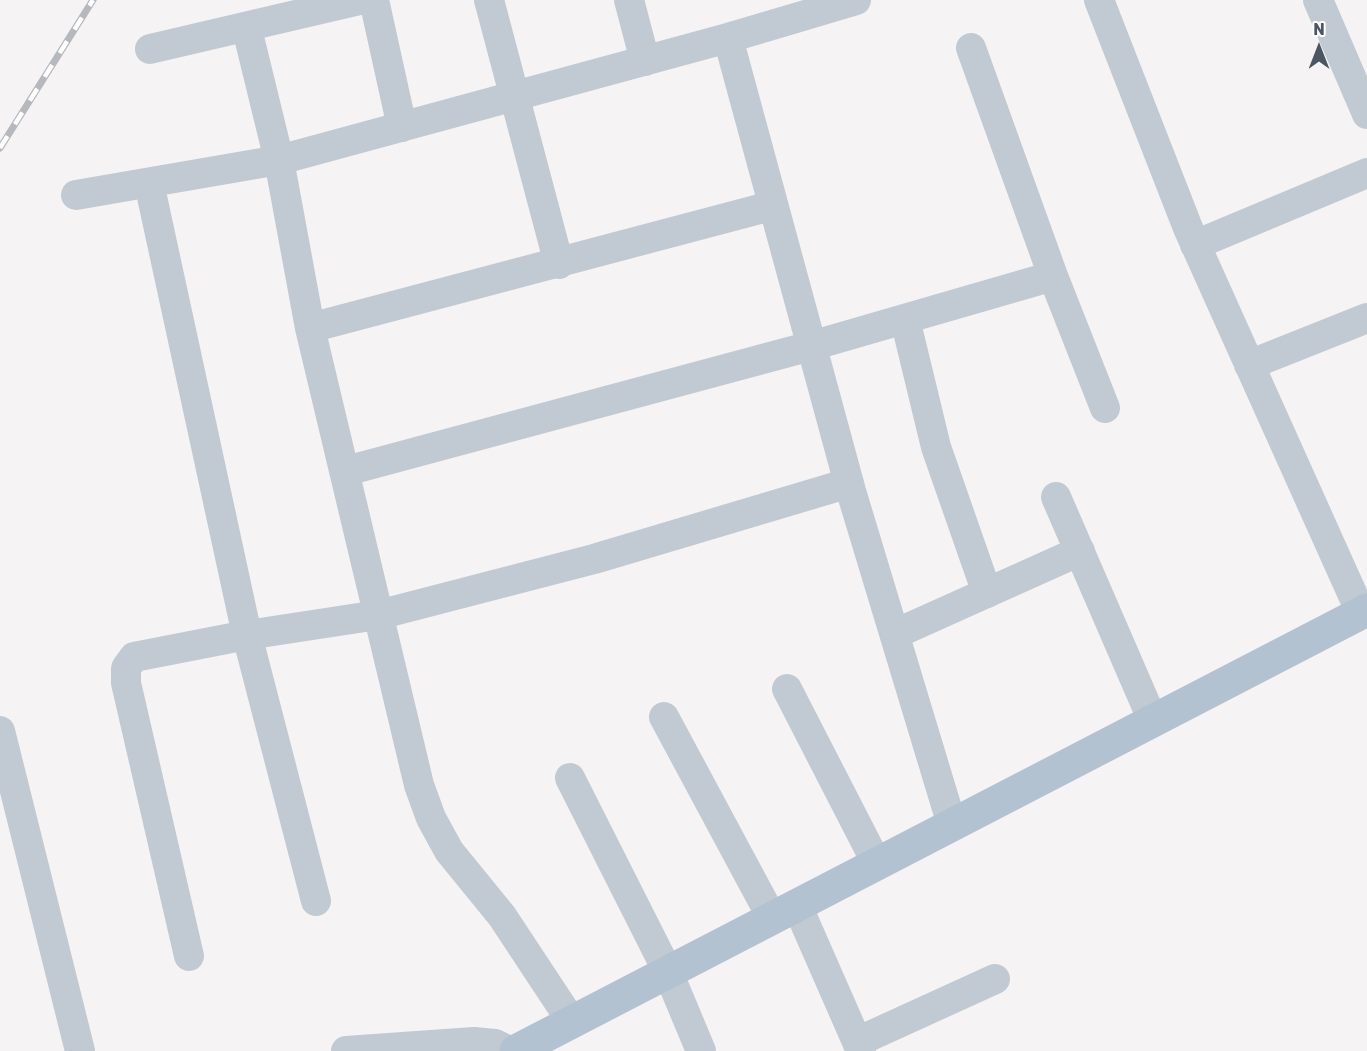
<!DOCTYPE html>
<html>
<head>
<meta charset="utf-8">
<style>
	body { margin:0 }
	#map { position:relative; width:1367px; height:1051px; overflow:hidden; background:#f5f3f3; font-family:Rubik,sans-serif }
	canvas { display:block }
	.north { position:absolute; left:1289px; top:18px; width:60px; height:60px; -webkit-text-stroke:4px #fff; paint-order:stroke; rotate:0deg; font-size:16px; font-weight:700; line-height:24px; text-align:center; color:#4a5661 }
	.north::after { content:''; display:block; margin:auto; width:21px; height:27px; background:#4a5661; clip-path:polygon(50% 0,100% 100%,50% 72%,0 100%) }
</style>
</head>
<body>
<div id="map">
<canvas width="1367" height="1051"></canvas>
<div class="north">N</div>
</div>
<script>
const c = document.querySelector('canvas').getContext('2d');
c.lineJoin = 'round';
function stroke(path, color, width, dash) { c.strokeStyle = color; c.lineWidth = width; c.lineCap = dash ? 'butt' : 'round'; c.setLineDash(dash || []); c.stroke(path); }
const street = new Path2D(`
	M374 0 402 127
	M489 0 559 264
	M629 0 645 61
	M1099 0 1188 228 1361 613
	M1318 0 1367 114
	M247 29 279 160 310 328 419 785 431 818 449 851 502 916 572 1022
	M728 38 851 491 952 825
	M971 48 1053 276 1105 408
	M150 49 360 0
	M149 183 247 635 316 901
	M76 195 279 160 728 38 856 0
	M1195 245 1367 173
	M905 319 936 447 987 593
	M310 328 771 206
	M1249 365 1367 318
	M346 471 811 346 1053 276
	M1056 497 1153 721
	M895 634 1080 551
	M787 689 877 864
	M664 717 772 918
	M0 731 80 1051
	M570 778 668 972 701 1051
	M797 905 861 1051
	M189 956 126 683V668L134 657 247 635 378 615 594 559 849 483
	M857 1042 995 979
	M346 1051 474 1042 495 1044 509 1051`);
const primary = new Path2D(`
	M516 1051 1367 610`);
const rail = new Path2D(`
	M0 148 93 0`);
stroke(street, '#c1cad2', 30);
stroke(primary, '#b3c2d1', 33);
stroke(rail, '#b5b8bd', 7);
stroke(rail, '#fff', 4.5, [14]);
</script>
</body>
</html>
